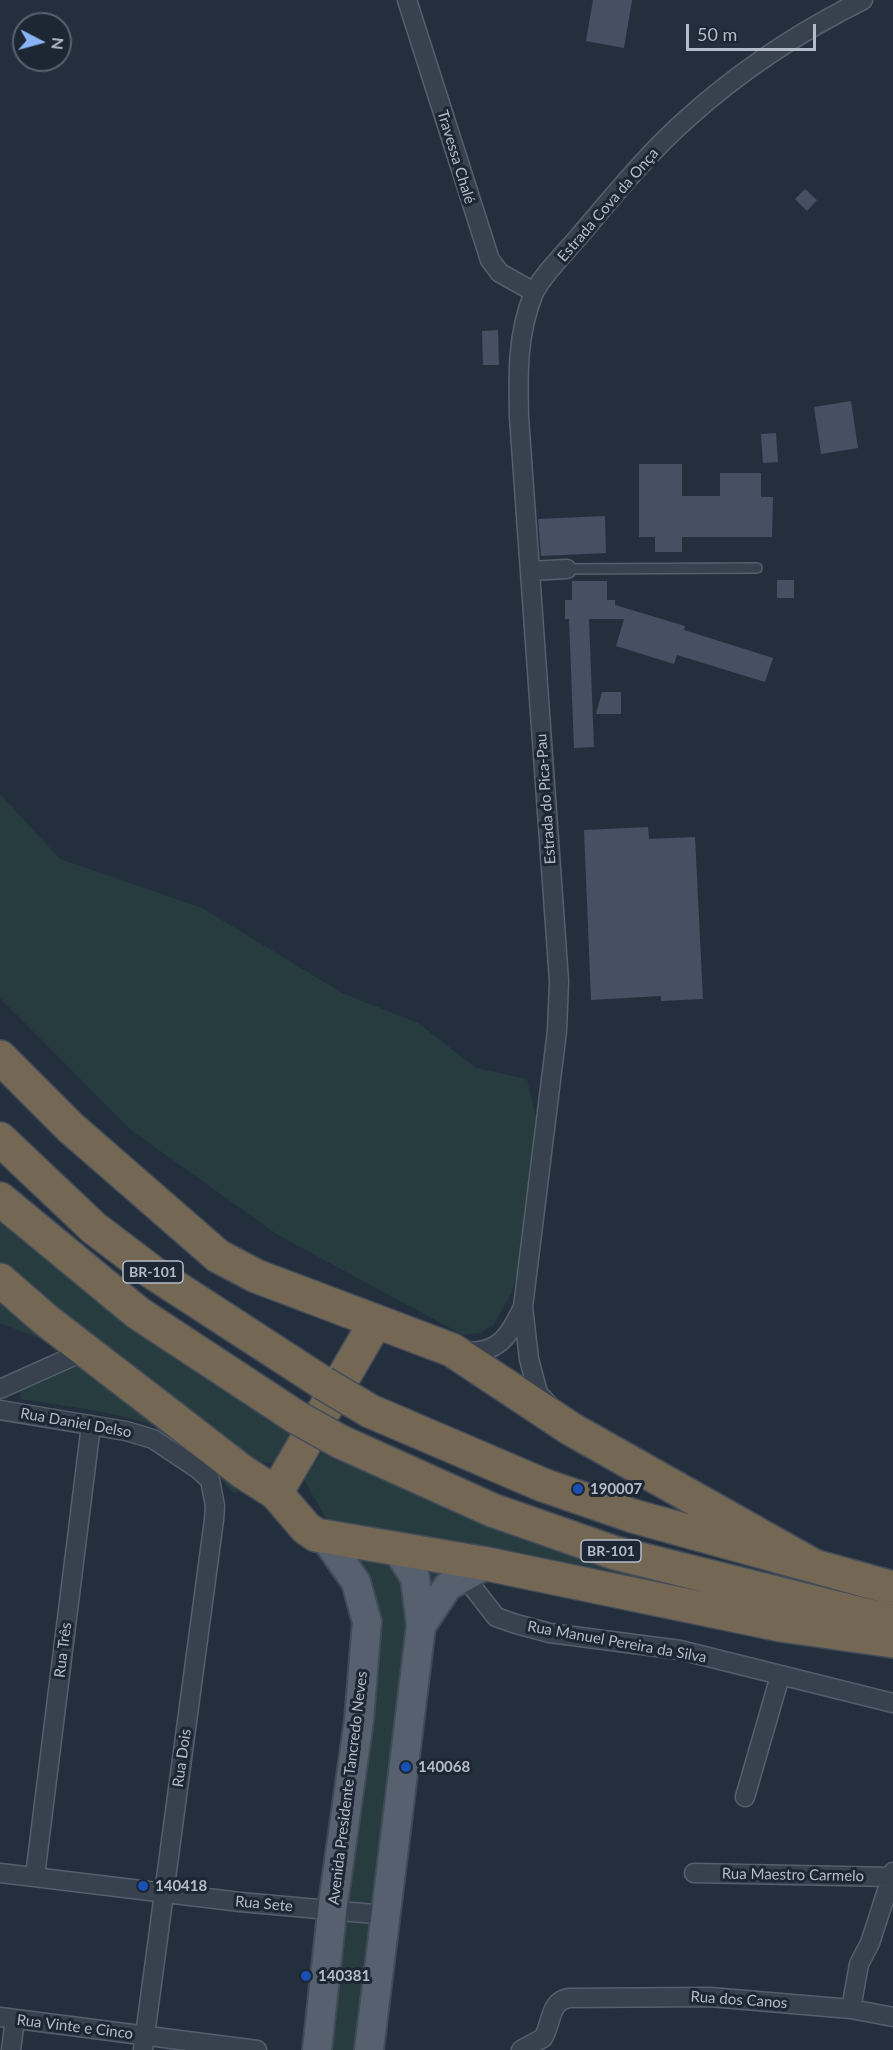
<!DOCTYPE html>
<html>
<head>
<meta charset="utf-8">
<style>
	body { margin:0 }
	#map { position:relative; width:893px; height:2050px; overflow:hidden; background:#242f3e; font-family:Lato,sans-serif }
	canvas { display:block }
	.north { position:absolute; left:12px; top:12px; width:60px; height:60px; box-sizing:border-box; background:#1d2633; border:2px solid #59626f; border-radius:50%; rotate:96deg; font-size:16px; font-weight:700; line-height:24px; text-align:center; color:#b4bcc9 }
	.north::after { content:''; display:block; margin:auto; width:21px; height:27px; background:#8ab4f8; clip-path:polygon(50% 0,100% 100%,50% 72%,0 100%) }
	.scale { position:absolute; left:686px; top:24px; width:130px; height:27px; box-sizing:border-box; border:3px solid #b4bcc9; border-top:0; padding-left:8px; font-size:18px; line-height:21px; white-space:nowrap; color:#b4bcc9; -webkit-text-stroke:4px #1d2633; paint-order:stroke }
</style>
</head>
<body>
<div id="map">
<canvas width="893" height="2050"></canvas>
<div class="north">N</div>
<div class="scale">50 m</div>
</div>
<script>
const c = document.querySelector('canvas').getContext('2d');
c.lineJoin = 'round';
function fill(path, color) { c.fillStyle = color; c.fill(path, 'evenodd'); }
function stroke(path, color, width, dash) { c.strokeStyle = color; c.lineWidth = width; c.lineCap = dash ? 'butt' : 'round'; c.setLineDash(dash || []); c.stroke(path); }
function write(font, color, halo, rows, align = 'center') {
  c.font = font + ' Lato,sans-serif'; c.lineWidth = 6; c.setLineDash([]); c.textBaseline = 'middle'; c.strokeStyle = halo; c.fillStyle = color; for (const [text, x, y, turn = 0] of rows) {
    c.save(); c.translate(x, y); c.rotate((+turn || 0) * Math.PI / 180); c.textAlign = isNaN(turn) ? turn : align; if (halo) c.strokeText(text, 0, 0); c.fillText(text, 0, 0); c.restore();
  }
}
const green = new Path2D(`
	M0 794 60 859 202 908 342 993 418 1023 476 1068 527 1079 537 1122 521 1259 512 1292 494 1324 480 1333 463 1335 278 1235 131 1130 0 998Z
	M0 1209 299 1436 276 1463 252 1462 79 1333 0 1263Z
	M0 1292 53 1344 0 1323Z
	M85 1359 196 1440 295 1483 314 1522 254 1490 233 1493C220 1479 202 1452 186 1442 142 1413 73 1408 21 1399L19 1390Z
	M326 1446 833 1628 331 1527 304 1480Z
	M351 1554 456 1566 415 1637 363 2050H323L376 1601Z`);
const building = new Path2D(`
	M593 0H632L624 48 586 41Z
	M805 189 817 200 807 211 795 199Z
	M498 330 499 365H483L482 331Z
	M851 401 858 448 821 454 814 407Z
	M776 433 778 462 763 463 761 434Z
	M639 464H682V496H720V473H761V497H773L772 537H682V552H655V537H639Z
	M605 516 606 553 541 556 538 519Z
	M777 580H794V598H777Z
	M572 581H607V600H615V605L685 626 684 630 773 658 765 682 677 655 674 664 616 646 624 619H589L594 747 574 748 569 619H565V600H572Z
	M602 692H621V714H596Z
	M648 827 649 839 695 837 703 999 661 1001V996L591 1000 584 830Z`);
const lane = new Path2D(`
	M567 569 757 568`);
const street = new Path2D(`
	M407 0 490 260 500 273 534 292
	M530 571 567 569
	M461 1351C496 1355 508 1339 522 1309
	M0 1389 87 1350
	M550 1406 538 1393 529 1359 523 1307 557 1031 559 981 519 417C518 375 517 335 533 295 540 277 568 250 581 234 615 194 649 152 689 117 740 71 801 31 863 0
	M0 1410 126 1431 153 1439 198 1469 210 1480 215 1506 214 1520 143 2050
	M464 1576 496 1617 516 1624 550 1633 680 1650 893 1703
	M745 1797 780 1676
	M0 1873 240 1902 385 1915
	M694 1873 891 1877
	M35 1876 91 1425
	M851 2009 859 1964 870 1943 893 1872
	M0 2017 257 2050
	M11 2050 15 2019
	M521 2050 543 2038C552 2024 549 2001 569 1998L710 1997 851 2009 893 2017`);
const primary = new Path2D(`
	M421 1626 448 1586 487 1564
	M317 2050 333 1904 359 1720 367 1622 356 1582 325 1538
	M369 2050 421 1626 415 1578 398 1551`);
const highway = new Path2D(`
	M0 1057 71 1128 218 1256 256 1276 452 1350 571 1429 814 1566
	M0 1139 94 1228 152 1272 323 1383
	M0 1199 138 1313 296 1417
	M0 1280 46 1320 172 1417 243 1472 276 1493 306 1528 316 1535 487 1564 781 1625 893 1641
	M370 1411 543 1485 633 1516 893 1588
	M341 1442 492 1510 615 1553 893 1622
	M276 1493 375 1323`);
const highwayBridge = new Path2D(`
	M323 1383 370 1411
	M296 1417 341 1442`);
const markers = [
	[578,1489,6,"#1a4fb4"],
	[406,1767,6,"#1a4fb4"],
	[143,1886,6,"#1a4fb4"],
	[306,1976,6,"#1a4fb4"]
];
const shields = [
	[153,1272,60],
	[611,1551,60]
];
const shieldNames = [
	["BR-101",153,1272],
	["BR-101",611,1551]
];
const streetNames = [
	["Travessa Chalé",456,157,73],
	["Estrada Cova da Onça",608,205,-49],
	["Estrada do Pica-Pau",546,799,-94],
	["Rua Daniel Delso",76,1423,10],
	["Rua Manuel Pereira da Silva",617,1642,10],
	["Rua Três",63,1650,-83],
	["Rua Dois",182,1758,-82],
	["Avenida Presidente Tancredo Neves",348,1788,-83],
	["Rua Maestro Carmelo",793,1875,1],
	["Rua Sete",264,1904,5],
	["Rua dos Canos",739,2000,4],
	["Rua Vinte e Cinco",75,2027,7]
];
const poiNames = [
	["190007",590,1489],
	["140068",418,1767],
	["140418",155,1886],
	["140381",318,1976]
];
fill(green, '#263c3f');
fill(building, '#455162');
stroke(lane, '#565f6c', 12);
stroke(street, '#565f6c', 21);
stroke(primary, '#414a57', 32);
stroke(highway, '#434c59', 36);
stroke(lane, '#38414e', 9);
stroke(street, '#38414e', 18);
stroke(primary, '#56606e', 28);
stroke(highway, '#746855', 33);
stroke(highwayBridge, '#434c59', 36, []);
stroke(highwayBridge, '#746855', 33);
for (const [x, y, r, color] of markers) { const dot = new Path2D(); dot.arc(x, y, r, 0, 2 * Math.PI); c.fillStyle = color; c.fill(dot); stroke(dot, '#1d2633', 2); }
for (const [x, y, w] of shields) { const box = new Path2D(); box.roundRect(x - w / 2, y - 11, w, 22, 4.5); c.fillStyle = '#1d2633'; c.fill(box); stroke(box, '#b4bcc9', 1.5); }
write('bold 14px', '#b4bcc9', null, shieldNames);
write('15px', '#b4bcc9', '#1d2633', streetNames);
write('bold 15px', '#b4bcc9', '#1d2633', poiNames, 'left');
</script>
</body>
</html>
